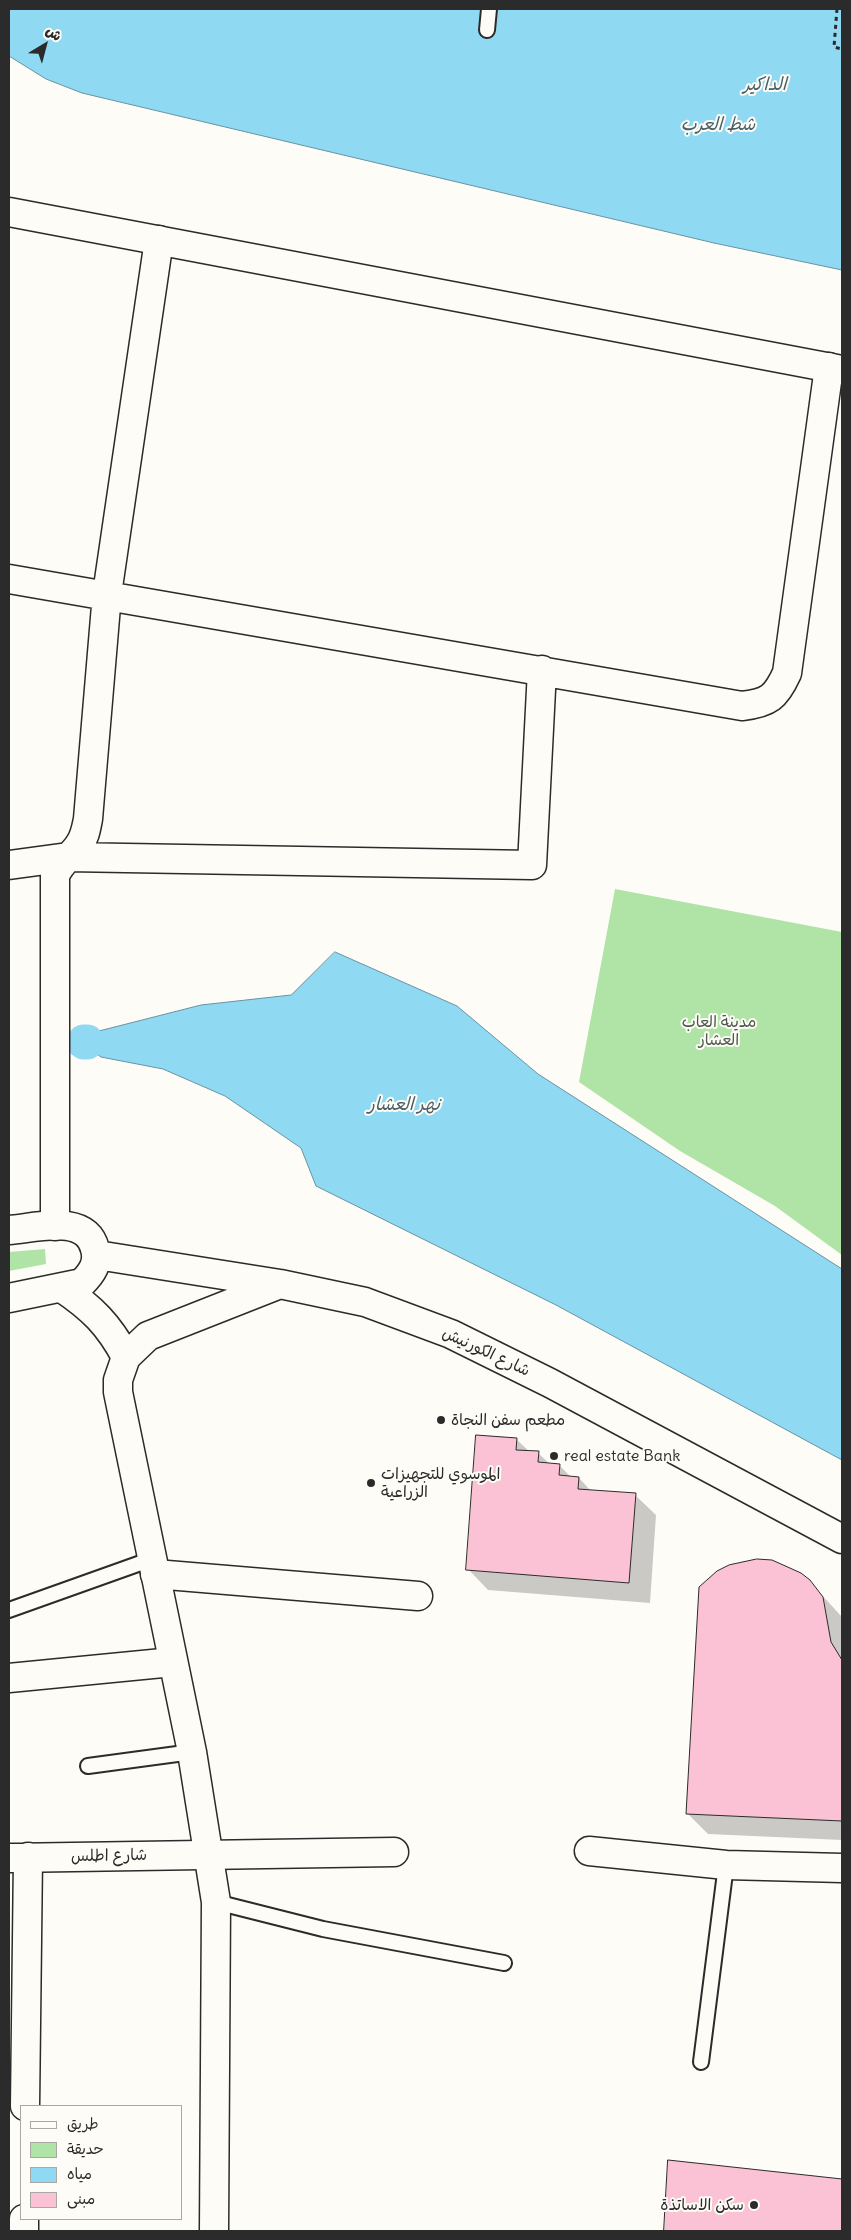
<!DOCTYPE html>
<html>
<head>
<meta charset="utf-8">
<style>
	body { margin:0 }
	#map { position:relative; width:851px; height:2240px; overflow:hidden; background:#fdfcf7; font-family:Delius,"Playpen Sans Arabic",sans-serif }
	canvas { display:block }
	.frame { position:absolute; inset:0; border:10px solid #2b2b2b; pointer-events:none }
	.legend { position:absolute; left:20px; top:2105px; width:162px; height:115px; box-sizing:border-box; background:#fdfcf7; border:1px solid #a9a8a5; margin:0; padding:6px 9px; list-style:none; font-size:15px; color:#2b2b2b }
	.legend li { display:flex; align-items:center; gap:10px; height:25px }
	.legend b { width:25px; border:1px solid #a9a8a5 }
	.north { position:absolute; left:20px; top:20px; width:50px; height:50px; -webkit-text-stroke:4px #fdfcf7; paint-order:stroke; rotate:37deg; font-size:14px; font-weight:700; line-height:20px; text-align:center; color:#2b2b2b }
	.north::after { content:''; display:block; margin:auto; width:18px; height:22px; background:#2b2b2b; clip-path:polygon(50% 0,100% 100%,50% 72%,0 100%) }
</style>
</head>
<body>
<div id="map">
<canvas width="851" height="2240"></canvas>
<div class="frame"></div>
<ul class="legend">
<li><b style="height:6px;background:#fdfcf7"></b>طريق</li>
<li><b style="height:14px;background:#afe4a6"></b>حديقة</li>
<li><b style="height:14px;background:#90d9f2"></b>مياه</li>
<li><b style="height:14px;background:#fbc1d5"></b>مبنى</li>
</ul>
<div class="north">ش</div>
</div>
<script>
const c = document.querySelector('canvas').getContext('2d');
c.lineJoin = 'round';
function fill(path, color) { c.fillStyle = color; c.fill(path, 'evenodd'); }
function stroke(path, color, width, dash) { c.strokeStyle = color; c.lineWidth = width; c.lineCap = dash ? 'butt' : 'round'; c.setLineDash(dash || []); c.stroke(path); }
function write(font, color, halo, rows, align = 'center') {
  c.font = font + ' Delius,"Playpen Sans Arabic",sans-serif'; c.lineWidth = 4; c.setLineDash([]); c.textBaseline = 'middle'; c.strokeStyle = halo; c.fillStyle = color; for (const [text, x, y, turn = 0] of rows) {
    c.save(); c.translate(x, y); c.rotate((+turn || 0) * Math.PI / 180); c.textAlign = isNaN(turn) ? turn : align; if (halo) c.strokeText(text, 0, 0); c.fillText(text, 0, 0); c.restore();
  }
}
const green = new Path2D(`
	M615 889 842 932V1255L775 1206 680 1151 579 1082Z
	M45 1249 46 1264 9 1271V1252Z`);
const water = new Path2D(`
	M9 9H842V270L714 243 82 93 46 79 9 56Z
	M335 952 457 1006 538 1074 842 1269V1460L556 1305 316 1186 301 1148 225 1096 163 1069 101 1057 90 1049 87 1042 95 1032 201 1005 291 995Z`);
const shadow = new Path2D(`
	M477 1436 517 1440 530 1452 538 1453 550 1464 559 1465 572 1478H579L591 1491 635 1495 656 1515 650 1603 488 1590 468 1569Z
	M744 1562H772L786 1566 809 1581 842 1617V1840L708 1834 687 1813 718 1572Z
	M670 2162 842 2180V2231H666Z`);
const canal = new Path2D(`
	M84 1042H87`);
const building = new Path2D(`
	M476 1435 517 1438 516 1450 539 1451 538 1462 560 1464 559 1475 579 1477 578 1489 636 1493 629 1583 466 1570Z
	M757 1559 772 1560 801 1573 810 1580 823 1597 831 1642 842 1660V1821L686 1814 699 1587 717 1571 729 1565Z
	M668 2160 842 2179V2231H664Z`);
const path = new Path2D(`
	M837 9 834 47 842 49`);
const lane = new Path2D(`
	M487 30 489 9
	M9 1610 152 1559
	M88 1766 192 1752
	M216 1902 323 1929 504 1963
	M701 2062 726 1865`);
const street = new Path2D(`
	M9 579 742 706C769 703 776 697 787 673L829 367
	M9 865 68 857 532 865 542 670
	M55 1226V876C60 862 71 857 79 845 85 837 86 829 88 819L107 594 159 240
	M155 1574 418 1596
	M9 1678 173 1662
	M589 1851 726 1865 842 1868
	M9 1858 394 1852
	M25 2106 28 1857
	M24 2231V2219`);
const secondary = new Path2D(`
	M9 212 842 370
	M9 1230C36 1228 86 1213 95 1249 99 1263 92 1273 82 1283L9 1298
	M97 1255 280 1284 365 1302 451 1334 550 1383 842 1539
	M62 1288C92 1308 109 1325 126 1357
	M214 2231 216 1902 192 1752 118 1392V1380L126 1357 148 1336 280 1284`);
const markers = [
	[441,1420,5,"#2b2b2b"],
	[554,1456,5,"#2b2b2b"],
	[371,1483,5,"#2b2b2b"],
	[754,2205,5,"#2b2b2b"]
];
const parkNames = [
	["مدينة العاب",719,1022],
	["العشار",719,1040]
];
const streetNames = [
	["شارع الكورنيش",486,1352,25],
	["شارع اطلس",109,1856,-1]
];
const poiNames = [
	["مطعم سفن النجاة",451,1420],
	["real estate Bank",564,1456],
	["الموسوي للتجهيزات",381,1474],
	["الزراعية",381,1492],
	["سكن الاساتذة",744,2205,"right"]
];
const waterNames = [
	["الداكير",765,85],
	["شط العرب",718,125],
	["نهر العشار",404,1105]
];
fill(green, '#afe4a6');
fill(water, '#90d9f2');
stroke(water, '#6893a2', 1);
fill(shadow, '#0003');
stroke(canal, '#90d9f2', 35);
fill(building, '#fbc1d5');
stroke(building, '#2b2b2b', 1);
stroke(lane, '#2b2b2b', 18);
stroke(street, '#2b2b2b', 31);
stroke(secondary, '#2b2b2b', 31);
stroke(path, '#2b2b2b', 3, [4, 4]);
stroke(lane, '#fdfcf7', 14);
stroke(street, '#fdfcf7', 28);
stroke(secondary, '#fdfcf7', 28);
for (const [x, y, r, color] of markers) { const dot = new Path2D(); dot.arc(x, y, r, 0, 2 * Math.PI); c.fillStyle = color; c.fill(dot); stroke(dot, '#fdfcf7', 2); }
write('16px', '#4c594a', '#fdfcf7', parkNames);
write('16px', '#2b2b2b', '#fdfcf7', streetNames);
write('16px', '#2b2b2b', '#fdfcf7', poiNames, 'left');
write('italic 18px', '#495f67', '#fdfcf7', waterNames);
</script>
</body>
</html>
